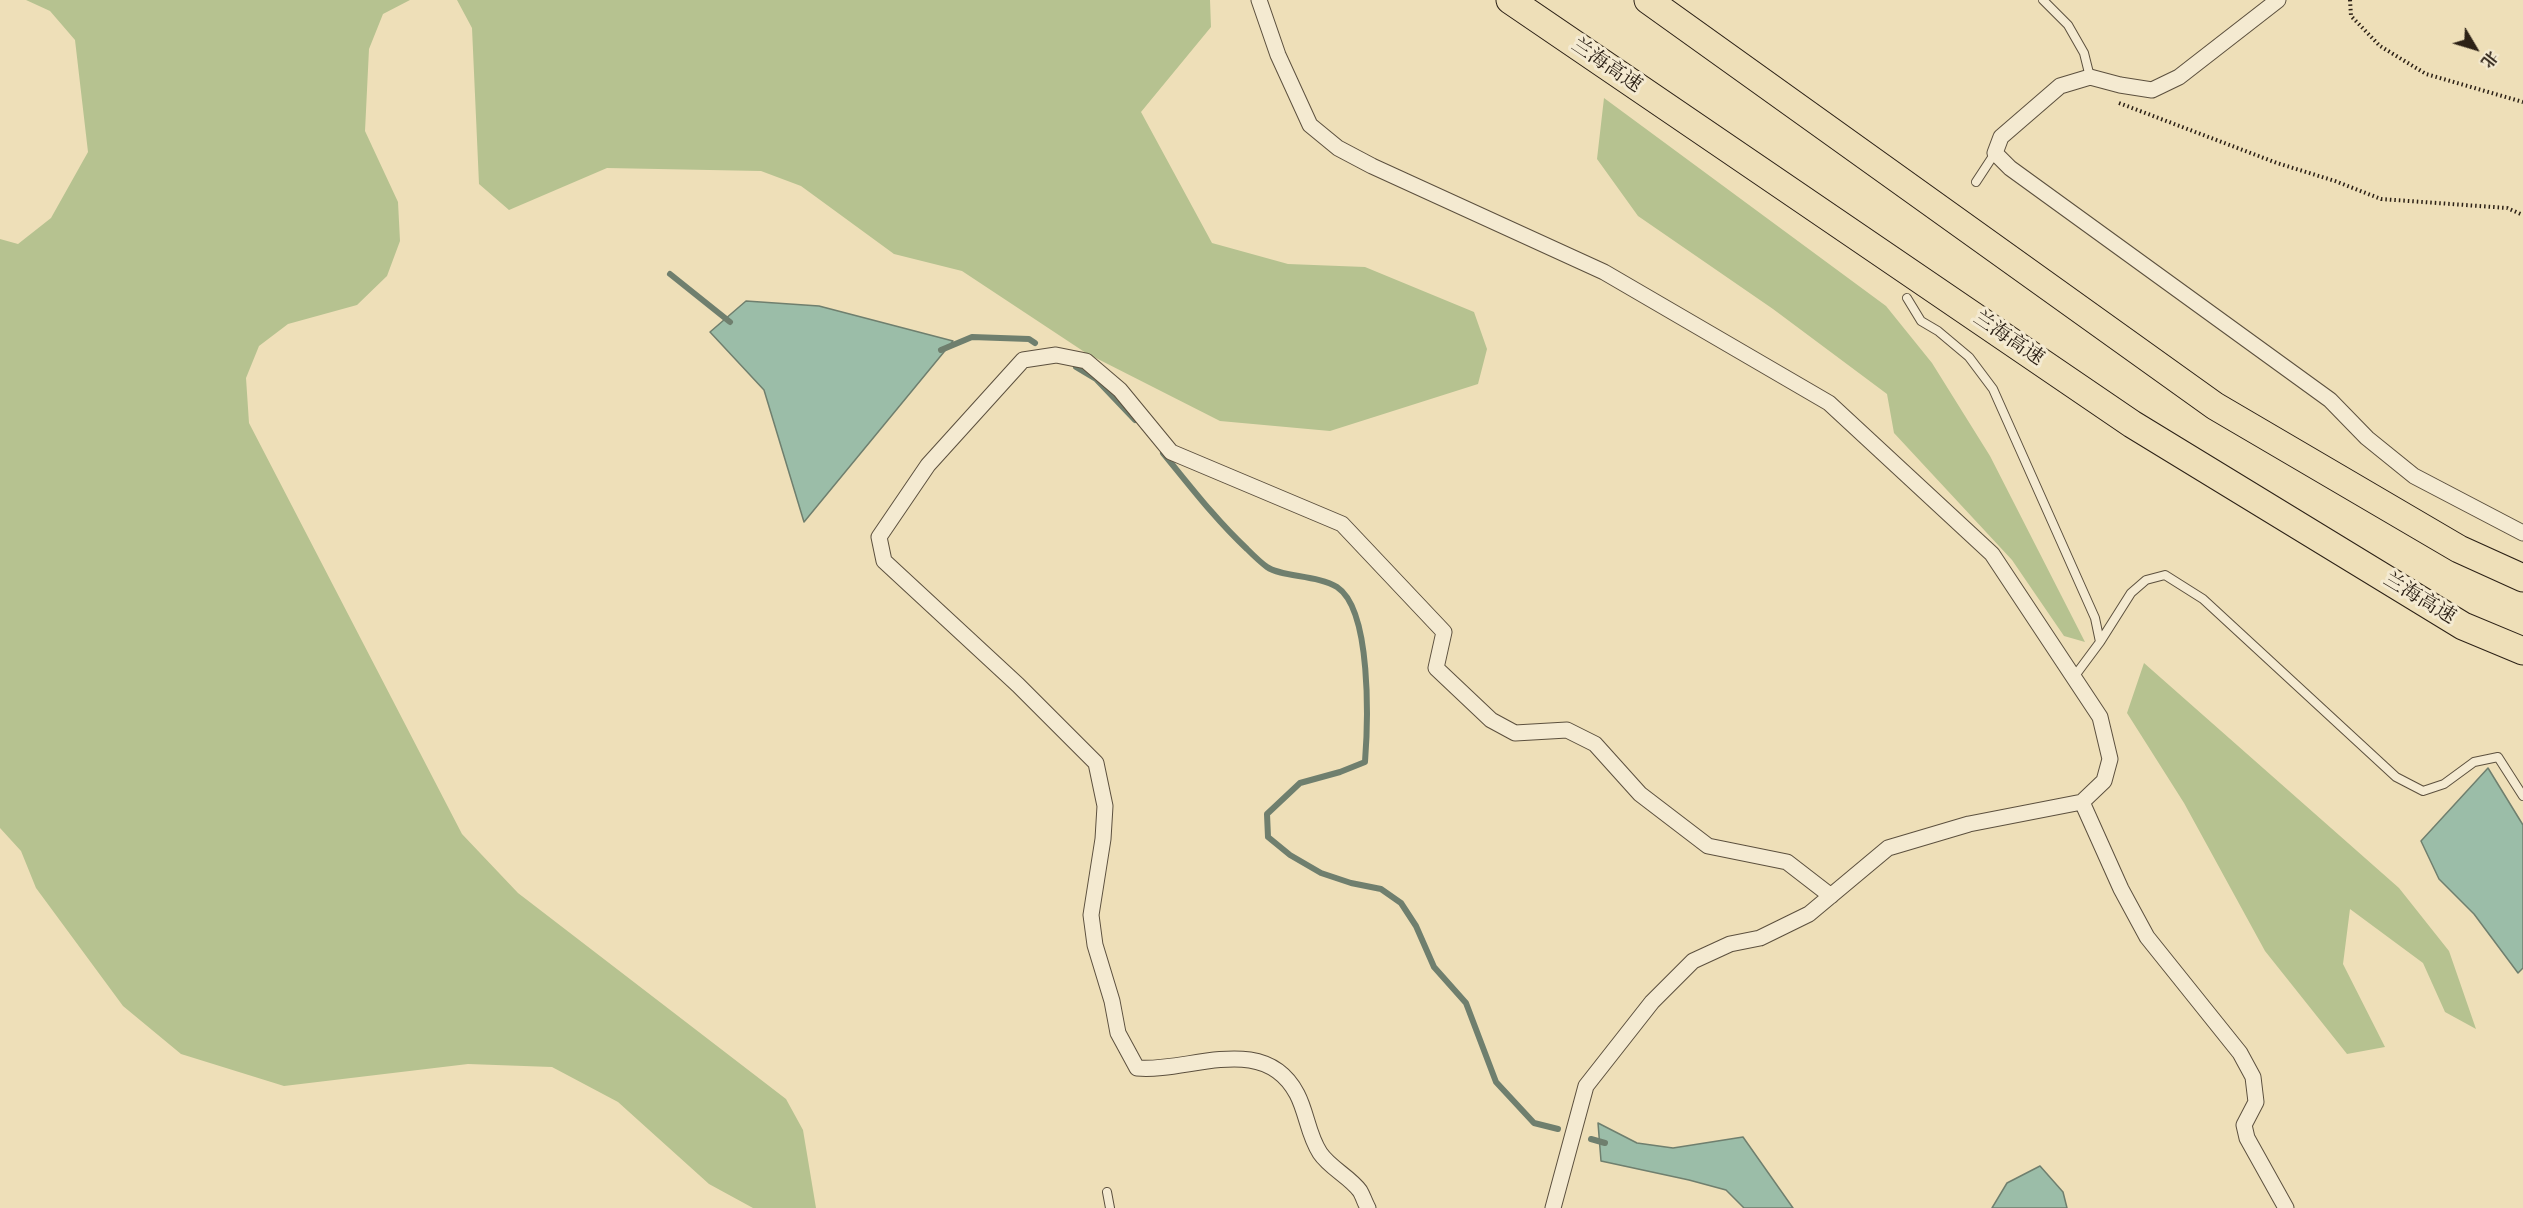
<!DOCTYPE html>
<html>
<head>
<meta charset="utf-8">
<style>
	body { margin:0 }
	#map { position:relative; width:2523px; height:1208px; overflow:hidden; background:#eedfb8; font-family:"Libre Bodoni","Noto Serif SC",serif }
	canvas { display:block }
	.north { position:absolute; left:2445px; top:18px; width:60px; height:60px; -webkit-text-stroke:4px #f4ead1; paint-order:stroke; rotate:128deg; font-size:16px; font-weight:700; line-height:24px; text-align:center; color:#2c2116 }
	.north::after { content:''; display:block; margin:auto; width:21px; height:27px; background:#2c2116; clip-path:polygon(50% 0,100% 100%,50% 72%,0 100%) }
</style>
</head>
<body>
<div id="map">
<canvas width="2523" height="1208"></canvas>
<div class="north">北</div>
</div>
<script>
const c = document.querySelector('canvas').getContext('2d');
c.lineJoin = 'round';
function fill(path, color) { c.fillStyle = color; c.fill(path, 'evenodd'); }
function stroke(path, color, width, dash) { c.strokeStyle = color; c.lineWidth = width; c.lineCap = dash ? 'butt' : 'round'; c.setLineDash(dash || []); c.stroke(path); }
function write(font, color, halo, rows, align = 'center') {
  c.font = font + ' "Libre Bodoni","Noto Serif SC",serif'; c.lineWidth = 6; c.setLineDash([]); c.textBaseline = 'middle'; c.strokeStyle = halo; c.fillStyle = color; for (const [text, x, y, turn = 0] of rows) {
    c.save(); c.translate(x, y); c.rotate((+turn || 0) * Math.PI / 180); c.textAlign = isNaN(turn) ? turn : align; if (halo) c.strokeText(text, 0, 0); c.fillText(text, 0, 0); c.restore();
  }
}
const green = new Path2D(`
	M26 0H410L383 14 369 49 365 131 398 202 400 241 387 276 357 305 288 324 259 346 246 378 249 423 462 834 518 893 786 1099 803 1130 816 1208H753L709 1184 618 1102 552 1067 468 1064 284 1086 181 1054 123 1006 36 888 21 851 0 828V239L18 244 51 218 88 152 75 40 50 11Z
	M457 0H1210L1211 27 1141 112 1212 243 1288 264 1365 267 1474 312 1487 349 1478 384 1330 431 1220 421 1086 353 962 271 894 254 801 186 761 171 607 168 509 210 479 184 472 28Z
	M1604 98 1886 306 1932 363 1990 456 2085 642 2064 636 2012 560 1894 433 1887 394 1773 309 1638 216 1597 159Z
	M2144 663 2399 888 2449 951 2476 1029 2445 1012 2423 963 2350 909 2343 964 2385 1047 2347 1054 2265 951 2184 803 2127 713Z`);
const water = new Path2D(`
	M746 301 819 306 953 341 804 522 764 390 710 332Z
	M2488 768 2523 825V968L2518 973 2474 914 2439 879 2421 841Z
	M1598 1123 1637 1143 1673 1148 1743 1137 1793 1208H1744L1726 1190 1689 1180 1601 1161Z
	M2040 1166 2063 1192 2067 1208H1992L2007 1183Z`);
const stream = new Path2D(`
	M670 274 730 322
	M941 350 972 337 1029 339 1035 343
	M1076 367 1096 379 1135 420
	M1163 453C1190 486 1216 520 1247 549 1253 555 1260 562 1267 567 1281 577 1318 575 1337 587 1372 610 1368 723 1365 762L1340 772 1300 783 1267 814 1268 837 1290 855 1321 873 1351 883 1381 889 1401 903 1416 926 1434 967 1466 1003 1496 1082 1534 1123 1558 1129
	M1591 1139 1605 1143`);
const path = new Path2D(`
	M2350 0 2351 16 2380 46 2426 74 2523 102
	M2119 103 2277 163 2335 181 2381 199 2507 208 2523 215`);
const service = new Path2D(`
	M2043 0 2068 25 2084 53 2090 77
	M1976 182 1995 153
	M1907 298 1921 321 1938 331 1969 357 1993 389 2095 618 2100 642 2074 677
	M2100 642 2131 593 2146 580 2165 575 2203 599 2396 777 2423 791 2444 784 2474 762 2498 757 2523 796
	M1107 1192 1110 1208`);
const minor = new Path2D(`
	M1259 0 1278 55 1310 125 1338 148 1372 166 1604 272 1829 403 1992 554 2100 717 2110 759 2104 781 2082 802 1969 824 1888 848 1809 914 1760 938 1730 944 1693 961 1652 1002 1586 1086 1553 1208
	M2278 0 2179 77 2152 90 2120 85 2090 77 2060 86 2001 137 1995 153 2010 168 2330 400 2367 438 2414 476 2523 533
	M2082 802 2121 889 2147 937 2240 1053 2253 1077 2256 1102 2244 1125 2247 1138 2286 1208
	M1368 1208C1365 1203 1363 1196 1360 1191 1350 1177 1330 1168 1320 1153 1308 1135 1307 1113 1297 1094 1264 1031 1188 1073 1137 1068L1118 1033 1112 1001 1095 945 1091 915 1103 839 1105 806 1096 763 1018 685 884 561 879 537 928 465 1023 360 1056 355 1086 361 1120 390 1171 452 1342 524 1444 632 1436 668 1491 720 1515 733 1567 730 1595 744 1640 794 1708 846 1787 862 1831 896`);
const motorway = new Path2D(`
	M1510 0 2132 424 2463 626 2523 651
	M1648 0 2215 406 2459 549 2523 578`);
const streetNames = [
	["兰海高速",1606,66,34],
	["兰海高速",2008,339,34],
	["兰海高速",2419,599,31]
];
fill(green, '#b6c290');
fill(water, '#9bbda8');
stroke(water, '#6f7f6e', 1.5);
stroke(stream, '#6f7f6e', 6);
stroke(service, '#5c503e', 10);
stroke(minor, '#5c503e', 17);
stroke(motorway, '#2c2116', 29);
stroke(path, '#2c2116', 4, [1.5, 3]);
stroke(service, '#f4ead1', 8);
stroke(minor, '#f4ead1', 15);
stroke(motorway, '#eedfb8', 27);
write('20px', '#2c2116', '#f4ead1', streetNames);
</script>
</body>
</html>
